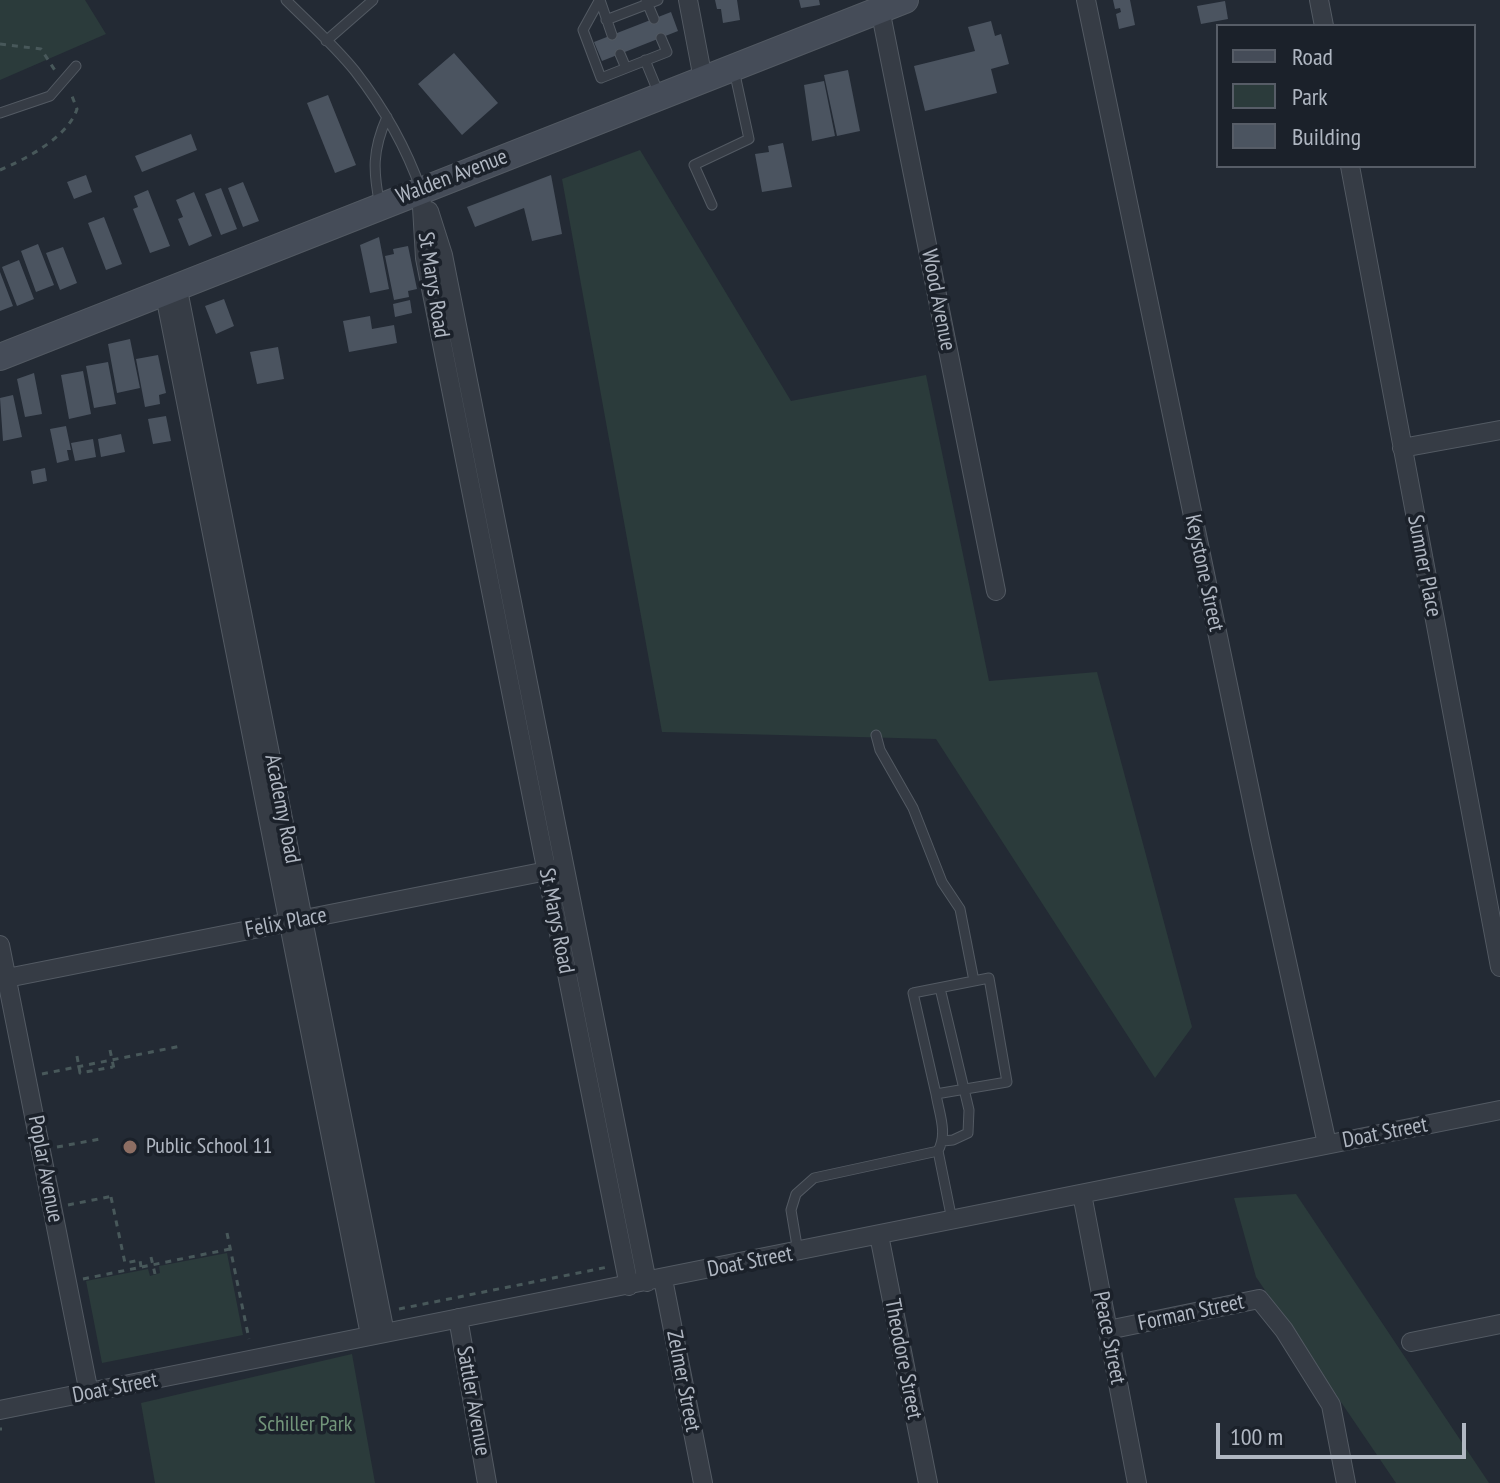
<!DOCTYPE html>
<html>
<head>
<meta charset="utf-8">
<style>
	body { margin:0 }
	#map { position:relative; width:1500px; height:1483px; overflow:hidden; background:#232a34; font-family:"PT Sans Narrow",sans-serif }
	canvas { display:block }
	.legend { position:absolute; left:1216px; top:24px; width:260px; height:144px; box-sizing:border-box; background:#1b212a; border:2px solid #575d67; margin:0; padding:10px 14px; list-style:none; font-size:24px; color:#b0b7c2 }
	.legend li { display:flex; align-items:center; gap:16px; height:40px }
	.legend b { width:40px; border:2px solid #575d67 }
	.scale { position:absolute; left:1216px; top:1423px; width:250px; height:36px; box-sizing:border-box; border:4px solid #b0b7c2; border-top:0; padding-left:10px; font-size:24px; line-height:28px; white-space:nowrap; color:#b0b7c2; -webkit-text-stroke:6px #1b212a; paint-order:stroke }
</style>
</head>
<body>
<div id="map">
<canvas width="1500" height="1483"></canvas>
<ul class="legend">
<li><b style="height:10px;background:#454c58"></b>Road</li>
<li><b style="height:22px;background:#2b3b3b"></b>Park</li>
<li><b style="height:22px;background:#4b5460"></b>Building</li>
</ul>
<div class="scale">100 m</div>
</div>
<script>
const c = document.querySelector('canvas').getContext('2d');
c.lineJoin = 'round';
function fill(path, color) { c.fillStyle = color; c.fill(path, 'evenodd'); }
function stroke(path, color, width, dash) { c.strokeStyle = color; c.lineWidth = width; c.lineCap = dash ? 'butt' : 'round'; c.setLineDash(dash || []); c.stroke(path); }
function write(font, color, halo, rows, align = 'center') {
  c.font = font + ' "PT Sans Narrow",sans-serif'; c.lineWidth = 7; c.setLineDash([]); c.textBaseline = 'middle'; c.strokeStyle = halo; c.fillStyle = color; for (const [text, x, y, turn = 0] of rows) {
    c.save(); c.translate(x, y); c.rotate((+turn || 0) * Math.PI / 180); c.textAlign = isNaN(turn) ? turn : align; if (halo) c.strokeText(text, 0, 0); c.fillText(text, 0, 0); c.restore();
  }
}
const green = new Path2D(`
	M0 0H85L106 34 0 80Z
	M640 150 791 401 926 375 989 681 1097 672 1192 1027 1155 1078 936 739 662 732 562 179Z
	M1296 1194 1489 1483H1396L1256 1277 1234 1198Z
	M227 1253 243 1335 102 1363 86 1281 148 1269 150 1276 160 1273 159 1266Z
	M352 1354 375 1483H155L141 1403Z`);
const building = new Path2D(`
	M715 0H737L740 20 723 23 721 9H717Z
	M799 0H819L820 5 801 8Z
	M1113 0H1130L1135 25 1119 29 1116 14 1121 12 1120 8 1115 9Z
	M1225 1 1228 19 1201 24 1197 6Z
	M671 12 678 31 602 61 594 42Z
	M991 21 995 36 1001 34 1009 64 991 69 997 93 925 111 914 66 975 51 968 27Z
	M454 53 498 103 462 135 418 84Z
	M848 70 860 131 837 136 824 75Z
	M824 81 835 136 812 141 804 85Z
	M328 95 356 165 335 173 307 103Z
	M191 134 197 150 142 172 135 156Z
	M783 143 792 187 762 192 755 154 769 152 768 146Z
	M86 175 92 192 74 199 67 182Z
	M551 175 562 234 532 241 524 208 475 227 467 207Z
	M243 182 259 221 243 227 228 188Z
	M221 188 237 229 221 235 205 194Z
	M148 190 170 246 150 253 133 209 138 207 134 196Z
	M194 192 212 236 189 246 178 219 183 217 176 200Z
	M104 217 122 264 106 270 88 223Z
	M379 237 389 289 370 293 360 245Z
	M38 244 54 285 36 292 21 251Z
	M408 246 417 289 408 291 409 297 394 300 385 256 394 254 393 249Z
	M63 247 77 283 60 290 46 253Z
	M19 260 34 299 17 306 2 267Z
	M0 272 13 306 0 311Z
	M224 299 234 326 216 334 205 306Z
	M410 300 412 313 395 317 393 304Z
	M370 316 372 329 394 325 397 343 349 352 343 321Z
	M130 339 140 388 117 393 108 344Z
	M278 347 284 379 257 384 250 352Z
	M158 355 166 393 159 395 160 404 145 407 136 359Z
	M108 362 116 404 94 408 86 366Z
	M83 371 91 414 69 419 61 375Z
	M34 373 42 414 25 417 17 379Z
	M13 395 22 437 3 441 0 398Z
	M166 416 171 441 153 444 148 419Z
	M66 426 71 450H67L69 460 57 463 50 429Z
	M121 434 125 452 101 457 98 439Z
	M93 439 96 457 75 461 71 443Z
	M45 468 47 481 33 484 31 471Z`);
const path = new Path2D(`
	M0 44 41 49 56 72
	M0 170C26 159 68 137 77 109L70 91
	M110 1050 114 1069
	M77 1056 80 1073 113 1067
	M42 1074 181 1046
	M57 1147 100 1139
	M111 1197 125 1263 140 1260 141 1267
	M68 1205 113 1196
	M227 1233 249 1339
	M151 1257 155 1274
	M83 1279 230 1249
	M399 1309 608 1267
	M0 1429H2`);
const service = new Path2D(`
	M286 0C309 23 335 46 355 71 383 107 406 147 421 190
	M600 0 612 35
	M646 0 654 19
	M599 1 583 30 601 78 667 52 661 38
	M606 20 658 0
	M326 41 373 0
	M620 54 626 68
	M645 60 659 94
	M0 113 50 96 76 66
	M712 205 694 165 749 139 734 70
	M380 206C373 171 372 151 387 117
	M876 735 880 750 913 808 942 882 960 909 974 981
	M940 988 969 1110 968 1133 953 1140 943 1141
	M936 1094 913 993 989 978 1007 1082 936 1094C939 1113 948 1133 938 1151
	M798 1252 791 1210 796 1194 814 1178 938 1151 952 1220`);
const minor = new Path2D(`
	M688 0 703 79
	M1086 0 1260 839 1327 1144
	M1319 0 1324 26
	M880 9 996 591
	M1350 166 1500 967
	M421 190 425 258 629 1286
	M429 211 443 255 647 1282
	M177 285 385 1333
	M164 290 370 1335
	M1402 448 1500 430
	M0 945 89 1393
	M7 978 557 869
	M1082 1194 1137 1483
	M879 1235 928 1483
	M663 1279 703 1483
	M458 1318 487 1483
	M1108 1330 1259 1299 1284 1330 1331 1405 1346 1483
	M1411 1342 1500 1324
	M0 1410 1500 1110`);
const secondary = new Path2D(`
	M0 357 905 0`);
const markers = [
	[130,1147,8,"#8d6e63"]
];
const streetNames = [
	["Walden Avenue",452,177,-21],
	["St Marys Road",433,285,81],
	["Wood Avenue",938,300,79],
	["Sumner Place",1424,566,79],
	["Keystone Street",1204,573,78],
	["Academy Road",282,809,79],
	["St Marys Road",556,921,79],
	["Felix Place",286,923,-11],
	["Doat Street",1385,1133,-11],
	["Poplar Avenue",45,1169,79],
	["Doat Street",750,1262,-11],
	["Forman Street",1191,1313,-12],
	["Peace Street",1109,1338,79],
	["Theodore Street",903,1359,79],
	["Zelmer Street",683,1381,79],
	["Doat Street",115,1388,-11],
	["Sattler Avenue",473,1401,80]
];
const poiNames = [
	["Public School 11",146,1147]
];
const parkNames = [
	["Schiller Park",305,1425]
];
fill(green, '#2b3b3b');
fill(building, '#4b5460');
stroke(service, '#535a63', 11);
stroke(minor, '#535a63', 20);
stroke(secondary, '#535a63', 28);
stroke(path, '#48585a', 3, [6, 6]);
stroke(service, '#363c45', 9);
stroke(minor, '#363c45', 18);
stroke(secondary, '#454c58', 26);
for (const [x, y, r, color] of markers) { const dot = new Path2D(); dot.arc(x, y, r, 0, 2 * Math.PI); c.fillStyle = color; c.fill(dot); stroke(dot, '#1b212a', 3); }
write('22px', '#b0b7c2', '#1b212a', streetNames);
write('22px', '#b0b7c2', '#1b212a', poiNames, 'left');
write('22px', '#72957a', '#1b212a', parkNames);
</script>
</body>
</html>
